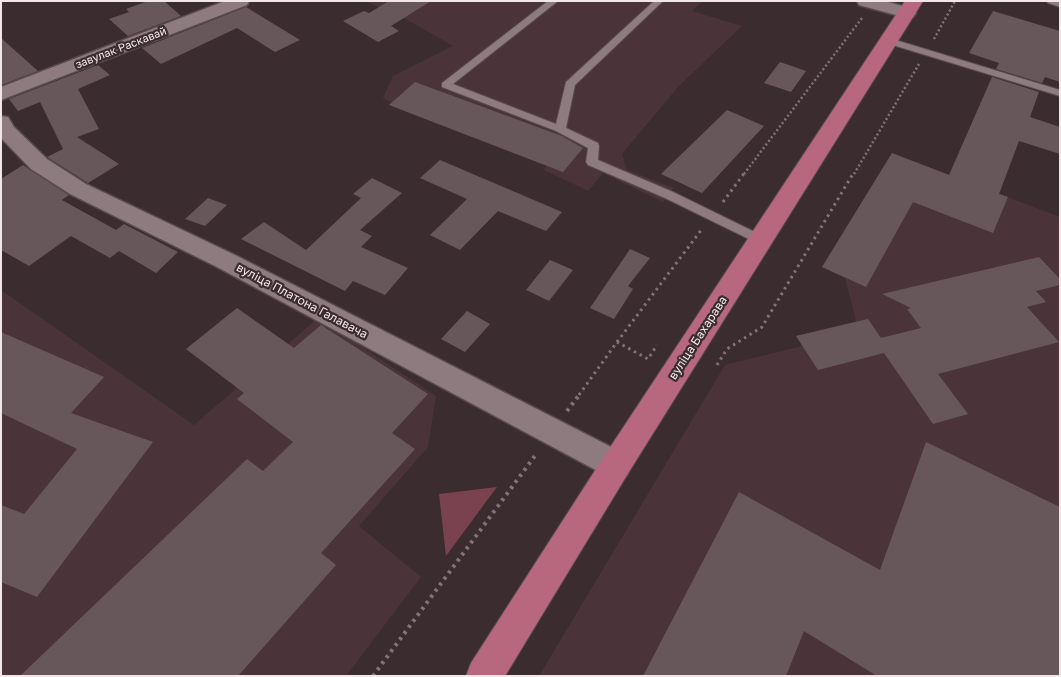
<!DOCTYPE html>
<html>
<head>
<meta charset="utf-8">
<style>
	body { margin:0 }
	#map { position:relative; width:1061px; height:677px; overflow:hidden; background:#3b2c2f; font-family:"Golos Text",sans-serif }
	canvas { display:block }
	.frame { position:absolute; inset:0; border:2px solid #f1e6e8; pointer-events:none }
</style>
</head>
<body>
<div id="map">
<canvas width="1061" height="677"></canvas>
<div class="frame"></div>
</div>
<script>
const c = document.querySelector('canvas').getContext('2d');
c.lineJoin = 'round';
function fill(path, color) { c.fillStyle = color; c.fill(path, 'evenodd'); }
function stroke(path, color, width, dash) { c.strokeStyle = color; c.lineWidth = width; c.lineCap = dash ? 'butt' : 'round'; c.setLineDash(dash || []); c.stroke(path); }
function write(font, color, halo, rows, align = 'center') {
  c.font = font + ' "Golos Text",sans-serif'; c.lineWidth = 4.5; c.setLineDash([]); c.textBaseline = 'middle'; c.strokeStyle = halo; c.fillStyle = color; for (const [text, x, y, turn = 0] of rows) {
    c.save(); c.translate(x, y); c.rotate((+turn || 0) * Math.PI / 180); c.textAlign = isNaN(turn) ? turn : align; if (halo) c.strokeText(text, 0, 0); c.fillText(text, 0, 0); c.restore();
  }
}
const built = new Path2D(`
	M365 1H703L692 11 742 26 679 86 622 154 627 170 674 188 663 202 603 173 588 191 544 170 546 166 389 105 391 102 383 98 393 76 453 46 404 18Z
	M892 153 1060 217V676H539L725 365 802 346 796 336 856 321 845 278 822 267Z
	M1 290 194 425 318 318 436 396 428 447 359 526 421 577 346 676H1Z`);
const green = new Path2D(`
	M497 487 446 556 439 494Z`);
const building = new Path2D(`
	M148 1H164L181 16 128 36 109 19 129 12 126 9Z
	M389 1H431L391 26 399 31 378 42 343 21 364 11 369 13Z
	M246 7 300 40 275 52 237 28 161 64 142 48Z
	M993 11 1060 31V82L1045 77 1042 83 996 69 999 63 969 53Z
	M1 38 38 71 1 85Z
	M780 62 806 71 791 92 764 83Z
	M98 65 110 75 78 89 99 129 77 137 119 164 88 183 47 157 63 149 40 102 18 111 9 99Z
	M992 77 1039 92 1030 117 1060 127V154L1019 141 999 194 1008 197 993 233 913 202 866 287 822 267 892 153 949 175Z
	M415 82 562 136 583 148 563 172 389 105Z
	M727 110 764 126 702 193 661 174Z
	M440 160 562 212 546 231 498 211 460 250 430 235 467 199 420 178Z
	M23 165 69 195 62 200 116 230 124 224 178 252 156 273 119 251 110 258 71 236 29 266 1 250V179Z
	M372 178 402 193 360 230 372 236 361 247 408 268 385 295 353 281 345 291 241 239 264 222 306 250 361 198 353 194Z
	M208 198 227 205 205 226 185 219Z
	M630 249 650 258 628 286 633 289 614 319 590 308Z
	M1039 257 1060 279V285L1036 291 1046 302 1027 307 1059 342 938 374 968 414 933 424 884 353 818 370 796 336 868 319 881 338 921 328 907 309 911 308 882 294Z
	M550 260 573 270 549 301 526 290Z
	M237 308 294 348 321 325 428 394 392 433 415 449 321 553 336 565 238 676H20L247 459 263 471 293 442 237 399 244 393 186 349Z
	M467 311 490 324 465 352 441 339Z
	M1 332 104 377 71 413 153 442 37 597 1 582V505L24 514 77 449 1 413Z
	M926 442 1060 507V676H877L804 631 786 676H643L739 492 880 570Z`);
const pathFar2 = new Path2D(`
	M934 39 955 1
	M744 174 862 18
	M854 174 919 64`);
const pathFar1 = new Path2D(`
	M723 202 745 172
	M617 342 702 229
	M717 365 727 349 762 327 854 172
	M579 395 617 342 648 359 657 345`);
const path = new Path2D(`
	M567 411 580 394
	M373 676 537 453`);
const service = new Path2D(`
	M548 1H558L453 84 556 124 566 82 654 1H663L575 85 566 128 598 143 599 146 598 160 673 192 765 237 767 240 765 243H757L665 198 588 165 586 162 588 148 556 131 442 87V83Z
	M1047 1H1060V7L1048 3Z
	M889 38 1060 90V96L886 43V39Z`);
const minor = new Path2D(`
	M225 1H249L247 5 1 100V87Z
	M857 1H885L913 9 916 13 913 17 907 18 859 5Z
	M1 116 8 117 14 127 47 159 86 184 235 255 627 455 631 465 627 475 616 479 605 475 217 267 70 194 31 169 1 138Z`);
const primary = new Path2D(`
	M905 1H923L627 475 505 676H466L471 663 605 455Z`);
const farStreetnames = [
	["завулак Раскавай",121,48,-21]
];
const streetNames = [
	["вуліца Платона Галавача",302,301,28],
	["вуліца Бахарава",698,338,-57]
];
fill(built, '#4a3439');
fill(green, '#7a414f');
fill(building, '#68575a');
stroke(service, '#584b4d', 2);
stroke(minor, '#584b4d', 3);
stroke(primary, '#584b4d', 2);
stroke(pathFar2, '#817376', 2.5, [2, 2.5]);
stroke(pathFar1, '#817376', 3, [2.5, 4]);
stroke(path, '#817376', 4, [3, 4.5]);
fill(service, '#8d7b7f');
fill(minor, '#8d7b7f');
fill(primary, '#b7687e');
write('11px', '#f1e6e8', '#3b2c2f', farStreetnames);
write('12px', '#f1e6e8', '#3b2c2f', streetNames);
</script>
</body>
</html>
